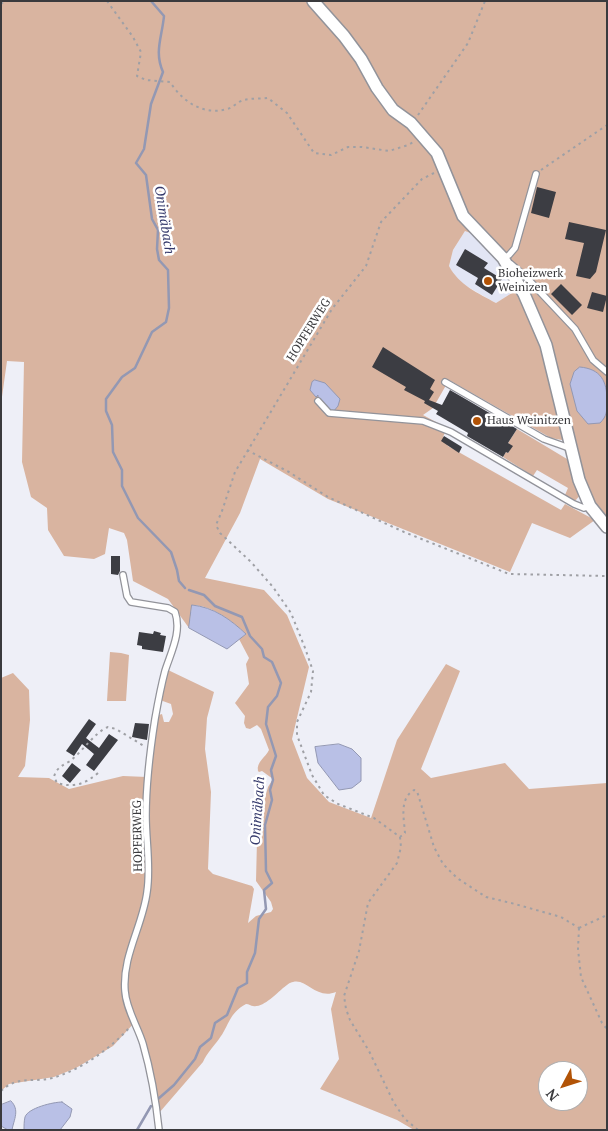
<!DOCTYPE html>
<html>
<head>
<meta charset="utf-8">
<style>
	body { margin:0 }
	#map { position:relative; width:608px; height:1131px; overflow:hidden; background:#eeeff7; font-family:"PT Serif",serif }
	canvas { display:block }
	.frame { position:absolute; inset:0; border:2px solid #3a3a3d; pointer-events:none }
	.north { position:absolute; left:538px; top:1061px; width:50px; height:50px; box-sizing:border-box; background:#fff; border:1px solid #b0b0b1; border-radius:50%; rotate:230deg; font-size:14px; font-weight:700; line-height:20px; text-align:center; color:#3a3a3d }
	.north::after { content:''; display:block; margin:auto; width:18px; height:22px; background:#b25306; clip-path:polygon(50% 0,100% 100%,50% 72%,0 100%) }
</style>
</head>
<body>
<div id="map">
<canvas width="608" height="1131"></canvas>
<div class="frame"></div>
<div class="north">N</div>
</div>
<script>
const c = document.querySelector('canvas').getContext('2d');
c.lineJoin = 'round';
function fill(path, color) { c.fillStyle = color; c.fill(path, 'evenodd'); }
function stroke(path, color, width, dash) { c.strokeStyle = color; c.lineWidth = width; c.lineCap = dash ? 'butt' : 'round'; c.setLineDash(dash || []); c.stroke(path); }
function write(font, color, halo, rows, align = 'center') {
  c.font = font + ' "PT Serif",serif'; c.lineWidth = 5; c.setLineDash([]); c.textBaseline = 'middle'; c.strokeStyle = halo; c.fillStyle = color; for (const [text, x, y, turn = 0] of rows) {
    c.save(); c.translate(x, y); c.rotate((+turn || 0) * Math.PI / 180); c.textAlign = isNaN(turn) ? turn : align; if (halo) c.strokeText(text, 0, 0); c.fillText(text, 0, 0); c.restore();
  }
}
const built = new Path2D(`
	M465 231 479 236 493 253 512 282 515 291 496 303 463 284 454 276 449 266 453 250Z`);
const green = new Path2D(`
	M1 1H607V527L590 506 579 480 546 345 524 294 503 258 491 245 484 238 465 231 453 250 449 266C459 285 478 293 496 303L515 291C541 326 557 394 566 436L562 440 551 438 449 380 433 408 423 415 447 428 443 437 448 446 561 510 565 504 595 520 570 538 532 523 510 572 328 499 260 459 240 513 205 578 264 590 287 615 309 667 292 739 307 778 329 802 371 818 397 740 446 664 460 671 421 769 431 778 505 763 529 789 607 783V1130H414L397 1120 320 1089 339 1059 331 1009 336 992C316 1000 307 978 293 982 290 982 286 986 283 988 276 994 263 1008 253 1006 251 1006 249 1004 246 1004 229 1013 229 1026 219 1039 213 1047 207 1053 203 1062L159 1113C156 1093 153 1070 147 1050 142 1031 130 1012 127 993 123 958 145 927 149 893 152 868 148 842 148 817 148 784 152 752 157 719L159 715 162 714 164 722H169L173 714 171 704 160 700 168 670 214 692 207 718 205 749 211 792 208 869 213 874 252 886 254 889 248 923 256 916 271 912 273 909 271 902 256 881 257 840 255 832 268 787 273 779 262 771 259 772 258 771C256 762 266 757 269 750L261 729 257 725 250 729 246 728 244 723 245 716 235 703 249 684 246 664 249 658 239 639 246 634C231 620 213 606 192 605L189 628 168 599 133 581 127 540 124 533 109 528 105 554 94 559 64 556 48 530 47 508 31 497 22 462 24 362 7 361 1 404ZM548 1071H578V1101H548Z
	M517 429 567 459 572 465 582 493 575 501 565 495 568 488 537 470 533 476 503 457 506 452 508 453 512 446 508 443Z
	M110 652 121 653 129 655 126 701H107Z
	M13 673 29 690 30 720 25 766 18 777 49 778 69 789 123 776 147 777 148 887 125 983 135 1022 113 1046 76 1068 54 1077 9 1084 2 1090 1 678Z`);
const water = new Path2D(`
	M580 367C601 369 607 381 607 401 607 411 607 416 600 423L588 424 577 411 570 384 574 372Z
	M315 380 325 383 340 399 338 406 333 412H330L318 398V395L316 397 310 390 312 382Z
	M192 605C214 607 231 620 246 634L227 649 189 628Z
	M339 744 352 749 361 758V781L352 788 339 790 318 763 315 747Z
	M11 1101C20 1110 14 1119 12 1130H8L1 1126V1105Z
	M62 1102 72 1109 70 1117 60 1130H24C24 1126 24 1121 25 1117 28 1108 53 1102 62 1102Z`);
const stream = new Path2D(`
	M151 1 164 16C162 37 154 52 163 72L151 104 144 149 136 163 146 175 152 219 158 230 157 249 159 260 168 270 169 308 166 322 152 332 135 368 122 377 106 399V411L112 425 113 452 122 470V486L138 518 171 552 177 570 179 581 185 588
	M158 1099 174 1085 195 1059 200 1047 211 1038 215 1023 227 1015 238 988 247 983V972L255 953 259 919 266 909 264 890 272 883 266 871 265 825 272 800 270 790 273 780 271 770 276 756 266 724 268 707 277 696 281 683 272 662 264 657 262 649 250 636 242 617 215 606 204 595 189 590
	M137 1130 151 1106`);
const building = new Path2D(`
	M537 187 556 192 549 218 531 213Z
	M569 222 606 230 596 272 590 279 576 276 584 243 565 239Z
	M465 249 488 263 484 268 502 279 492 295 475 284 478 278 456 265Z
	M561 284 582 305 572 315 551 294Z
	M592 292 607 296 603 312 587 308Z
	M383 347 435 380 430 389 434 392 429 400 442 405 450 390 517 429 508 443 513 446 508 453 506 452 503 457 467 436 468 433 436 414 438 411 424 403 425 401 404 390 406 387 372 367Z
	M444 436 462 447 459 453 441 441Z
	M111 556H120V571L118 575 111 574Z
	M154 631 161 633 160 635 166 636 163 652 142 649V646L137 645 139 632 153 634Z
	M89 719 96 724 86 738 99 748 109 734 118 740 94 771 86 765 94 754 82 744 74 756 66 751Z
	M135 723 149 724 147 740 132 737Z
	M72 763 81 770 70 783 62 776Z`);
const path = new Path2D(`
	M107 1 133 37 141 52 137 76 146 80 170 82C182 101 203 116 227 109 233 108 238 101 244 100 251 98 260 99 268 98L287 113 314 153 331 155 348 147H362L389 151 408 145 415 141
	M1 4 5 1
	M418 115 468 43 485 1
	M541 170 607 125
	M434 173 422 179 381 222 366 266 332 309 235 472 222 511 216 525 220 533 251 562 273 587 291 613 305 648 313 671 311 692 297 722V735L312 775 324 795 338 804 374 818 400 837 405 833C404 818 399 799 414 790L417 791 434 847 443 864 457 878 486 897 515 904 561 917 579 928
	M247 450 289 472 328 497 404 532 509 574 607 576
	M98 773C85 784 74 788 57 783L54 777C56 768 63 765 70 761 83 751 95 732 108 727L116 729 144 746
	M400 837 401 847 397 863 368 903 359 951 344 996 346 1009 350 1020 369 1051 394 1103 405 1119 418 1130
	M579 928 578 949 581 977 602 1023 607 1029
	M579 928 607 915
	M1 1091C18 1075 32 1083 52 1078 81 1070 110 1049 130 1027`);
const service = new Path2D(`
	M504 258 509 255 515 248 536 174
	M511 264 526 277 575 329 593 360 607 372
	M445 382 544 439 572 449
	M318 401 329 413 423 421 451 432 574 504 584 508 590 506
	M123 575 127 596 131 602 168 608 175 612C182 632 171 652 165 671 161 686 158 702 155 719 150 751 146 783 146 816 146 841 151 867 147 892 143 925 122 956 125 991 126 1009 138 1027 143 1044 151 1072 156 1101 159 1130`);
const minor = new Path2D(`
	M313 1 344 36 361 59 377 88 393 110 411 123 437 153 463 216 503 258 524 294 546 345 579 480 590 506 607 527`);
const markers = [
	[488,281,5,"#b25306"],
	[477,421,5,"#b25306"]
];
const poiNames = [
	["Bioheizwerk",498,274],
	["Weinizen",498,288],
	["Haus Weinitzen",487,421]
];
const streetNames = [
	["HOPFERWEG",309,330,-58],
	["HOPFERWEG",138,836,-91]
];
const waterNames = [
	["Onimäbach",164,220,81],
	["Onimäbach",258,811,-86]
];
fill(built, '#e2e5f4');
fill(green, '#d9b4a0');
fill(water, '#b9c0e6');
stroke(water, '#9398b3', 1);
stroke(stream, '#9398b3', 2.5);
fill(building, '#3c3d43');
stroke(service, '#92939a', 8);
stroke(minor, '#92939a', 14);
stroke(path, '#9fa0a5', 2, [2.5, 4]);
stroke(service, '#fff', 5.5);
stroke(minor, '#fff', 11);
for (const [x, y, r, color] of markers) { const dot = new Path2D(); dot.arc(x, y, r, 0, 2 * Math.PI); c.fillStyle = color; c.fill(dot); stroke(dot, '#fff', 2); }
write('12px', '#3a3a3d', '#fff', poiNames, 'left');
write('12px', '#3a3a3d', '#fff', streetNames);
write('italic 14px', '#34396b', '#fff', waterNames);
</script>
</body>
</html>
